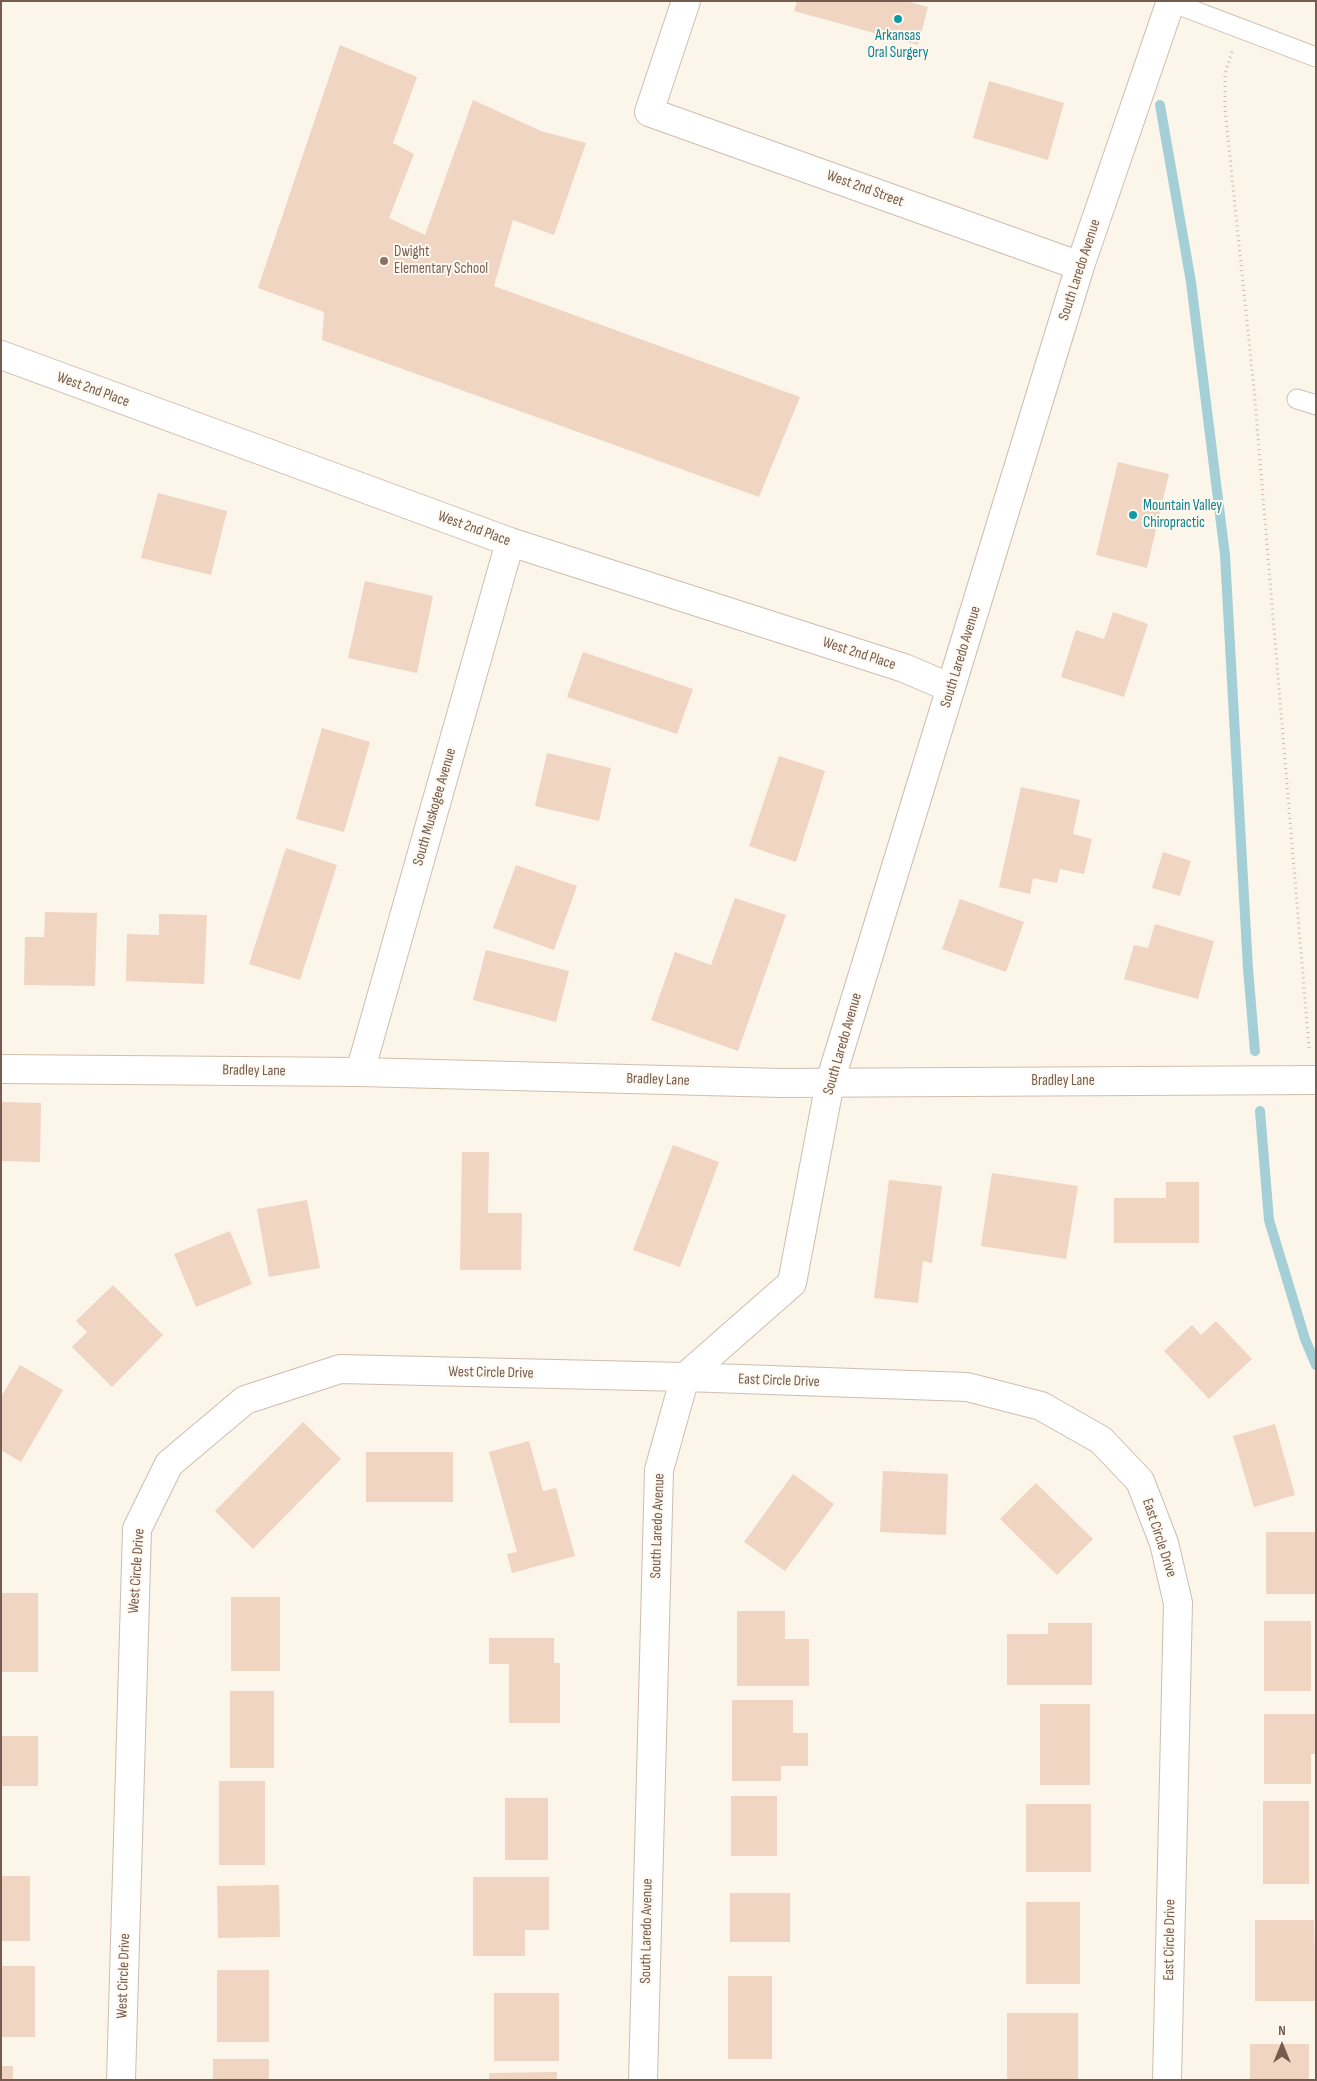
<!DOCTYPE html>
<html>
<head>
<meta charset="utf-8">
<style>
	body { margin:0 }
	#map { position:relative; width:1317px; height:2081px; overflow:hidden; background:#fcf5ea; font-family:"Sofia Sans Condensed",sans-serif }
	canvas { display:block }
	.frame { position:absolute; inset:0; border:2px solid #765c4e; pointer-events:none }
	.north { position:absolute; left:1257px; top:2021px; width:50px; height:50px; -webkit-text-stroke:4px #fef9f0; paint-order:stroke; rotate:0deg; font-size:14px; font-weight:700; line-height:20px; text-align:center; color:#765c4e }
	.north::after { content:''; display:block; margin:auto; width:18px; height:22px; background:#765c4e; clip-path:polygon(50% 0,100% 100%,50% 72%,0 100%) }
</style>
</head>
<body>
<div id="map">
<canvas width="1317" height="2081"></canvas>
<div class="frame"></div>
<div class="north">N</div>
</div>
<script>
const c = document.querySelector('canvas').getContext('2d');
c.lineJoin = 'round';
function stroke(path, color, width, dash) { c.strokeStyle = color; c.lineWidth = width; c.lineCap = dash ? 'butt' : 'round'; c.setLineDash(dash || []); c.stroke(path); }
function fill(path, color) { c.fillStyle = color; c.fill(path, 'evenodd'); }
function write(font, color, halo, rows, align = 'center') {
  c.font = font + ' "Sofia Sans Condensed",sans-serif'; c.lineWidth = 4; c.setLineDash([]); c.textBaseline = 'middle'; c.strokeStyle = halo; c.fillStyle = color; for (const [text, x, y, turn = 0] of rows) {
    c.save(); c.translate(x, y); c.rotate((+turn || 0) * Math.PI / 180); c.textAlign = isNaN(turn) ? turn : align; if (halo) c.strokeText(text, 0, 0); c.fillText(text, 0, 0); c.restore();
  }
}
const stream = new Path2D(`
	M1160 105 1191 282 1225 555 1248 969 1255 1051
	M1260 1111 1269 1220 1305 1339 1316 1365`);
const building = new Path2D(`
	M797 1H907L928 7 918 45 794 11Z
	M340 45 417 77 393 143 414 154 389 218 425 235 473 100 541 131 586 143 554 235 513 220 494 286 800 397 759 497 322 340 324 312 258 288Z
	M989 81 1064 103 1048 160 973 138Z
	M1118 462 1169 474 1147 568 1096 555Z
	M158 493 227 511 211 575 141 558Z
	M365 581 433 596 417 673 348 658Z
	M1113 612 1148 624 1124 697 1061 677 1076 630 1104 639Z
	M583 652 693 689 677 734 567 697Z
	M322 728 370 742 344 832 296 819Z
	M547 753 611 768 599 821 535 806Z
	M779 756 825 771 796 862 749 846Z
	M1021 787 1080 800 1073 834 1092 839 1084 874 1060 869 1057 883 1033 878 1030 894 999 887Z
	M286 848 337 865 300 980 249 964Z
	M1163 852 1191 861 1180 896 1152 888Z
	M516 865 577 886 554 950 493 928Z
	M735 898 786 915 738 1051 651 1020 675 952 711 965Z
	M960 899 1024 922 1006 972 942 949Z
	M45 912 97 913 95 986 24 985 25 937H44Z
	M159 914 207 915 204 984 126 981 127 934 159 935Z
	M1155 924 1214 941 1198 999 1124 979 1134 945 1148 948Z
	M486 950 569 971 556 1022 473 1000Z
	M1 1102 41 1103 40 1162 1 1161Z
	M673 1145 719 1162 680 1267 633 1250Z
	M462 1152H489L488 1213H522L521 1270H460Z
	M992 1173 1078 1186 1066 1259 981 1246Z
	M889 1180 942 1186 932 1263 923 1261 918 1303 874 1298Z
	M1166 1182H1199V1243H1114V1198H1166Z
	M307 1200 320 1268 269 1277 257 1209Z
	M230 1231 252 1284 196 1307 174 1254Z
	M113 1285 163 1335 112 1387 72 1347 87 1332 76 1321Z
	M1216 1321 1252 1359 1209 1399 1164 1351 1192 1325 1201 1335Z
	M20 1365 63 1390 21 1462 1 1450V1397Z
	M303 1422 341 1459 253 1549 215 1511Z
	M1275 1424 1295 1495 1254 1507 1233 1436Z
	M529 1441 543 1491 556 1488 575 1556 512 1573 507 1554 517 1552 489 1452Z
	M366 1452H453V1502H366Z
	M883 1471 948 1474 946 1535 880 1532Z
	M793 1474 834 1504 785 1571 744 1542Z
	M1036 1483 1093 1539 1057 1575 1000 1519Z
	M1266 1532H1316V1594H1266Z
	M1 1593H38V1672H1Z
	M231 1597H280V1671H231Z
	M737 1611H785V1639H809V1686H737Z
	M1264 1621H1311V1691H1264Z
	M1048 1623H1092V1685H1007V1634H1048Z
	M489 1638H554V1663H560V1723H509V1664H489Z
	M230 1691H274V1768H230Z
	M732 1700H793V1733H808V1766H781V1781H732Z
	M1040 1704H1090V1785H1040Z
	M1264 1714H1316V1754H1311V1784H1264Z
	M1 1736H38V1786H1Z
	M219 1781H265V1865H219Z
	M731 1796H777V1856H731Z
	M505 1798H548V1860H505Z
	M1263 1801H1309V1884H1263Z
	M1026 1804H1091V1872H1026Z
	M1 1876H30V1941H1Z
	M473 1877H549V1930H525V1956H473Z
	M279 1885 280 1937 218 1938 217 1886Z
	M730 1893H790V1942H730Z
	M1026 1902H1080V1984H1026Z
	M1255 1920H1314L1316 2001H1255Z
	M1 1966H35V2037H1Z
	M217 1970H269V2042H217Z
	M728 1976H772V2059H728Z
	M494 1993H559V2061H494Z
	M1007 2013H1078V2080H1007Z
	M1250 2044H1309V2080H1250Z
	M213 2059H269V2080H213Z
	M1 2066H13V2080H1Z
	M557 2072V2080H489V2073Z`);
const path = new Path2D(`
	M1232 52 1225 74V109L1254 389 1309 1048`);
const lane = new Path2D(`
	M1171 2 1316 57
	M1297 399 1316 405`);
const street = new Path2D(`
	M686 1 649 112 1080 266
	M1 355 510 542 904 668 951 688
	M360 1072 510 542
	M121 2080 137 1529 169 1464 245 1400 340 1369 685 1377 967 1387 1041 1406 1101 1440 1140 1481 1164 1543 1178 1603 1167 2080
	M643 2080 659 1470 685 1377 792 1283 830 1082 1080 266 1171 1`);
const secondary = new Path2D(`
	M1 1069 360 1072 781 1083 1316 1080`);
const markers = [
	[898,19,5,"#0f9aa8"],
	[384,261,5,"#8d6e63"],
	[1133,515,5,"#0f9aa8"]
];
const cultureNames = [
	["Arkansas",898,36],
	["Oral Surgery",898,53],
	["Mountain Valley",1143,506,"left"],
	["Chiropractic",1143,523,"left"]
];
const streetNames = [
	["West 2nd Street",865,189,20],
	["South Laredo Avenue",1080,270,-72],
	["West 2nd Place",93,390,20],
	["West 2nd Place",474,529,20],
	["West 2nd Place",859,654,18],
	["South Laredo Avenue",961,657,-73],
	["South Muskogee Avenue",435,807,-74],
	["South Laredo Avenue",843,1044,-74],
	["Bradley Lane",254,1071,1],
	["Bradley Lane",658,1080,2],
	["Bradley Lane",1063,1081],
	["West Circle Drive",491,1373,1],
	["East Circle Drive",779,1381,2],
	["South Laredo Avenue",658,1526,-88],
	["East Circle Drive",1159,1538,72],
	["West Circle Drive",137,1571,-86],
	["South Laredo Avenue",647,1931,-89],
	["East Circle Drive",1170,1940,-89],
	["West Circle Drive",124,1976,-88]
];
const educationNames = [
	["Dwight",394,252],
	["Elementary School",394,269]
];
stroke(stream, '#a5cfd7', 10);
fill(building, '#f0d5c2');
stroke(lane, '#cebdb0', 21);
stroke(street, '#cebdb0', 30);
stroke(secondary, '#d1bead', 30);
stroke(path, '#d6b8a5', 3, [1, 4]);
stroke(lane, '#fff', 19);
stroke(street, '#fff', 28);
stroke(secondary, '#fff', 28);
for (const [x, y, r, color] of markers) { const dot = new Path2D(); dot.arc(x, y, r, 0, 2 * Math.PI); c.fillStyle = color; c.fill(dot); stroke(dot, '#fef9f0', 2); }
write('15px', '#0d838f', '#fef9f0', cultureNames);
write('15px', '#765c4e', '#fef9f0', streetNames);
write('15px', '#785e54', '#fef9f0', educationNames, 'left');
</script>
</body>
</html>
